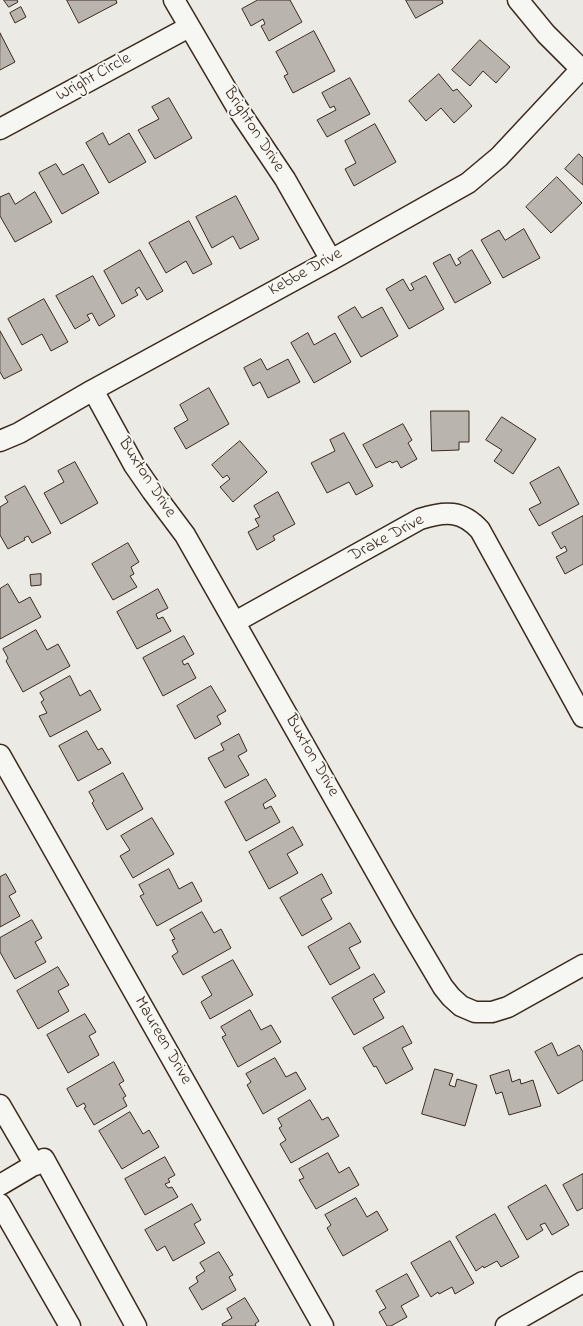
<!DOCTYPE html>
<html>
<head>
<meta charset="utf-8">
<style>
	body { margin:0 }
	canvas { display:block; background:#ebeae5 }
</style>
</head>
<body>
<canvas width="583" height="1326"></canvas>
<script>
const c = document.querySelector('canvas').getContext('2d');
c.lineJoin = 'round';
function fill(path, color) { c.fillStyle = color; c.fill(path, 'evenodd'); }
function stroke(path, color, width, dash) { c.strokeStyle = color; c.lineWidth = width; c.lineCap = dash ? 'butt' : 'round'; c.setLineDash(dash || []); c.stroke(path); }
function write(font, color, halo, rows, align = 'center') {
  c.font = font + ' "Indie Flower",sans-serif'; c.lineWidth = 4; c.setLineDash([]); c.textBaseline = 'middle'; c.strokeStyle = halo; c.fillStyle = color; for (const [text, x, y, turn = 0] of rows) {
    c.save(); c.translate(x, y); c.rotate((+turn || 0) * Math.PI / 180); c.textAlign = isNaN(turn) ? turn : align; if (halo) c.strokeText(text, 0, 0); c.fillText(text, 0, 0); c.restore();
  }
}
const building = new Path2D(`
	M4 0H17L18 2 9 7Z
	M67 0H116L117 3 79 23Z
	M258 0H290L302 22 269 41 261 26 265 24 263 19 251 26 242 9Z
	M406 0H442L443 3 416 18Z
	M21 7 26 17 15 23 10 13Z
	M314 31 335 71 293 93 284 76 288 74 276 52Z
	M0 33 15 62 0 70Z
	M480 40 510 67 496 83 483 71 470 86 452 70Z
	M439 74 453 91 457 89 472 106 454 123 441 108 426 121 409 101Z
	M350 78 370 114 327 137 317 120 336 110 334 106 330 108 322 93Z
	M169 98 192 138 155 159 138 130 159 119 152 107Z
	M375 124 396 162 354 186 345 169 356 163 345 141Z
	M103 133 109 145 129 133 146 162 109 183 86 143Z
	M579 154 583 158V185L565 169Z
	M56 164 63 175 83 164 99 193 62 214 39 173Z
	M557 177 582 203 551 233 526 207Z
	M35 192 52 222 15 242 0 216V197L9 193 15 204Z
	M236 196 259 239 240 249 233 236 212 248 196 217Z
	M189 221 212 264 193 274 186 261 166 273 149 243Z
	M524 229 540 258 503 278 481 240 499 230 505 240Z
	M140 250 163 291 147 300 139 287 135 290 138 295 122 304 104 271Z
	M472 250 491 283 455 303 433 263 450 254 456 266 461 263 458 259Z
	M93 276 115 316 99 326 92 313 87 315 90 320 75 329 56 296Z
	M426 276 444 309 409 329 386 289 403 279 410 291 414 289 411 284Z
	M44 299 68 342 51 351 42 334 22 345 8 319Z
	M355 307 362 318 382 307 398 336 361 357 338 317Z
	M0 331 22 370 4 379 0 372Z
	M308 333 314 345 335 333 351 362 314 383 291 343Z
	M261 359 267 370 288 359 300 382 268 398 260 382 253 386 244 368Z
	M209 388 229 424 186 449 174 428 188 420 180 405Z
	M431 411H469V442H459V450L432 451Z
	M502 417 536 439 513 474 494 461 502 450 486 440Z
	M403 424 412 440 408 443 417 459 401 468 397 461 392 463 390 461 376 468 363 445Z
	M344 433 373 486 356 495 349 482 327 493 311 463 335 451 330 440Z
	M240 441 267 472 233 502 220 487 230 479 227 475 223 478 212 465Z
	M75 462 98 503 61 524 44 493 64 482 58 471Z
	M559 467 579 504 539 526 529 509 541 503 530 483Z
	M25 486 51 533 32 543 28 536 24 538 25 540 8 549 0 535V507L8 502 5 497Z
	M278 492 295 524 273 536 275 540 257 550 248 532 259 526 255 519 260 517 254 506Z
	M583 516V564L565 574 556 557 567 551 565 546 561 549 552 533Z
	M128 543 139 562 131 567 134 574 130 576 137 587 113 600 92 564Z
	M41 574V585L31 586 30 575Z
	M8 584 19 603 30 597 41 617 0 639V589Z
	M158 589 168 608 156 614 158 619 163 617 171 631 137 649 117 612Z
	M36 630 47 650 58 644 70 666 23 692 6 661 8 658 3 649Z
	M184 636 194 654 182 661 184 665 188 663 196 678 163 696 143 658Z
	M70 676 80 696 90 690 101 710 50 737 39 716 47 713 41 702 44 700 40 693Z
	M211 686 226 711 217 716 221 724 195 739 177 706Z
	M87 731 98 750 102 748 111 763 78 781 59 746Z
	M239 734 247 751 238 756 249 775 225 788 208 758 224 750 221 744Z
	M123 773 143 809 107 830 92 803 94 801 89 792Z
	M266 779 276 796 263 804 265 809 271 806 280 822 246 841 225 802Z
	M152 818 174 854 133 878 120 856 130 850 121 836Z
	M293 827 303 845 287 854 298 873 269 889 249 852Z
	M169 869 179 889 192 882 202 901 157 926 140 896 144 894 139 885Z
	M6 874 16 892 9 896 20 916 0 927V877Z
	M322 874 332 893 321 899 332 919 302 936 280 898Z
	M202 912 214 933 221 929 231 948 183 975 172 956 178 952 172 940 175 939 170 930Z
	M32 920 42 938 35 942 46 962 15 979 0 952V938Z
	M350 923 361 942 349 948 360 968 330 985 308 947Z
	M233 960 253 995 210 1019 201 1002 212 995 202 977Z
	M58 967 69 985 58 991 69 1011 38 1029 17 991Z
	M374 974 385 992 373 999 384 1018 354 1035 332 998Z
	M250 1010 261 1030 271 1025 281 1042 238 1067 222 1037 226 1035 221 1027Z
	M85 1014 96 1032 89 1036 99 1055 68 1073 47 1035Z
	M403 1026 412 1043 402 1048 413 1069 386 1084 376 1066 374 1067 363 1048Z
	M552 1043 558 1056 579 1045 583 1052V1080L558 1094 535 1052Z
	M275 1058 286 1077 296 1072 306 1089 263 1114 247 1085 251 1082 246 1074Z
	M114 1062 124 1081 119 1084 126 1096 123 1098 127 1106 94 1125 84 1108 86 1107 84 1103 77 1107 67 1089Z
	M435 1069 453 1074 449 1085 455 1087 457 1079 477 1085 465 1126 422 1114Z
	M509 1070 512 1082 520 1079 521 1084 533 1080 541 1106 509 1115 502 1092 496 1094 490 1076Z
	M310 1100 322 1120 328 1117 339 1136 291 1163 280 1144 286 1140 279 1128 282 1126 278 1119Z
	M130 1112 143 1134 149 1130 159 1147 122 1169 99 1131Z
	M328 1153 339 1173 349 1167 359 1185 316 1209 299 1180 304 1178 299 1169Z
	M165 1157 175 1175 168 1179 170 1182 165 1184 168 1188 172 1187 178 1197 145 1215 125 1179Z
	M583 1174V1208L577 1211 563 1185Z
	M546 1185 569 1225 552 1235 545 1223 540 1225 543 1230 527 1240 508 1207Z
	M356 1198 367 1217 377 1211 388 1230 343 1256 327 1228 331 1225 325 1215Z
	M192 1204 201 1220 194 1224 205 1243 173 1261 165 1246 157 1251 145 1230Z
	M495 1214 519 1257 501 1267 497 1261 484 1268 483 1266 476 1271 456 1237Z
	M450 1241 474 1283 455 1294 452 1287 439 1294 438 1292 431 1297 411 1263Z
	M219 1252 233 1275 229 1277 236 1290 202 1310 189 1288 198 1282 196 1277 205 1271 200 1263Z
	M407 1274 419 1296 401 1306 407 1317 391 1326H387L379 1312 386 1308 376 1291Z
	M245 1298 259 1321 255 1324 256 1326H223L222 1324 232 1318 227 1309Z`);
const minor = new Path2D(`
	M174 0 236 106 285 179 331 260
	M518 0 546 34 581 69
	M0 129 189 27
	M93 390 134 465 152 491 185 535 404 921 443 987 451 997 461 1006 475 1012H492L508 1007 583 965
	M0 441 19 433 93 390 331 260 468 183 499 157 583 67
	M235 622 420 519C445 511 462 510 480 530L583 717
	M0 755 323 1326
	M0 1105 35 1165
	M0 1185 44 1159 136 1326
	M0 1204 70 1326
	M506 1326 583 1282`);
const streetNames = [
	["Wright Circle",94,78,-29],
	["Brighton Drive",253,130,57],
	["Kebbe Drive",306,273,-29],
	["Buxton Drive",146,478,57],
	["Drake Drive",387,539,-28],
	["Buxton Drive",311,756,60],
	["Maureen Drive",162,1041,60]
];
fill(building, '#bab4ae');
stroke(building, '#3b2a1e', 1);
stroke(minor, '#3b2a1e', 23);
stroke(minor, '#f6f6f2', 20);
write('17px', '#3b2a1e', '#f6f6f2', streetNames);
</script>
</body>
</html>
